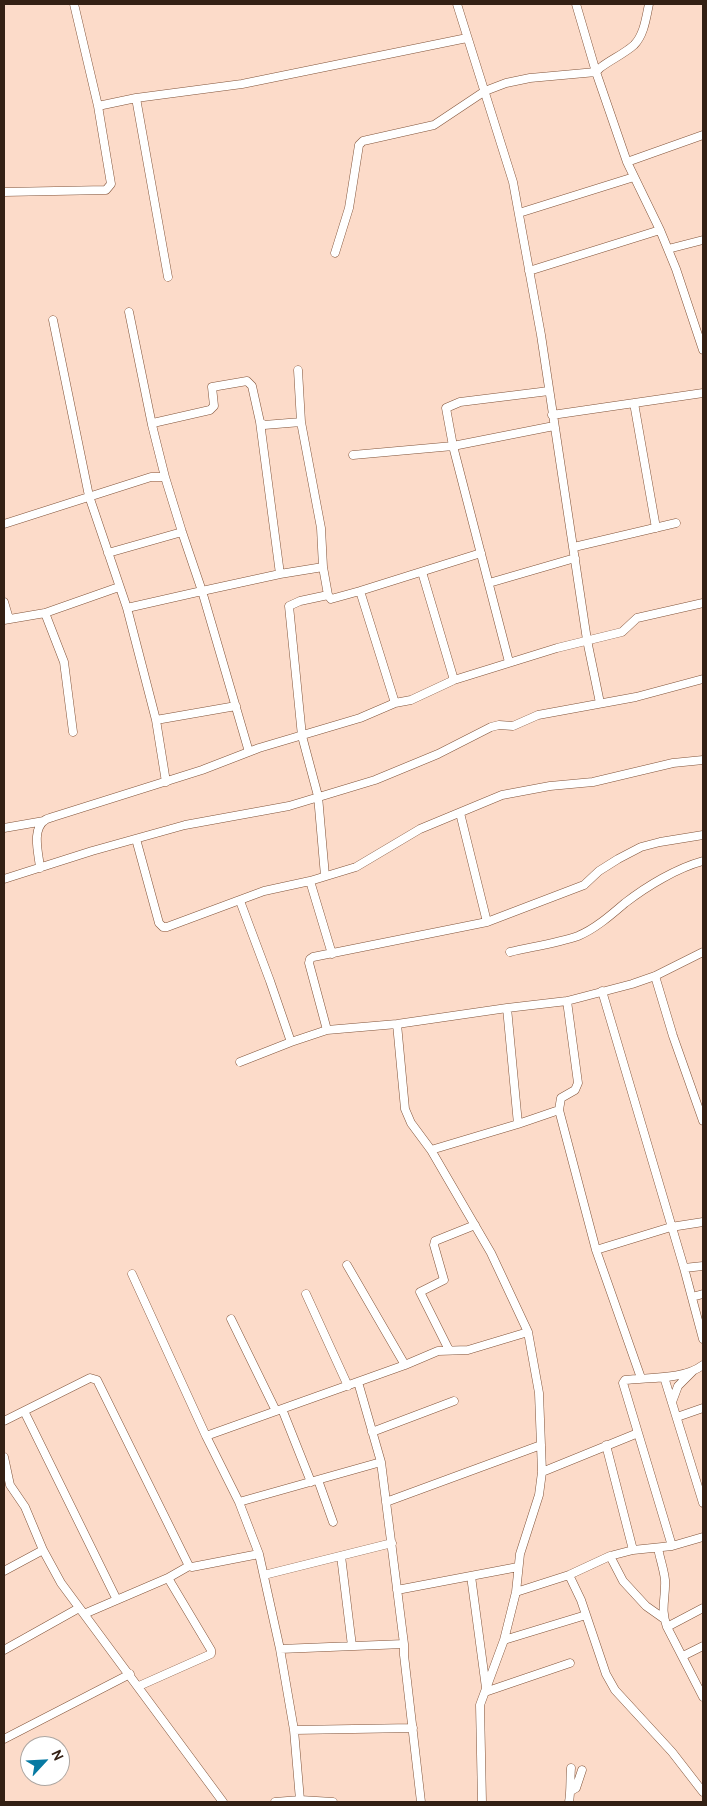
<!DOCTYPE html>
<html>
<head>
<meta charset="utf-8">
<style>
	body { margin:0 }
	#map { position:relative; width:707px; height:1806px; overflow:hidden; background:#fcdbc9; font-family:Cabin,sans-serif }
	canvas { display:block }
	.frame { position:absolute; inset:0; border:5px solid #332014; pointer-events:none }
	.north { position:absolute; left:20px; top:1736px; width:50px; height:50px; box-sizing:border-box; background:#fff; border:1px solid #ada6a1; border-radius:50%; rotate:65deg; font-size:14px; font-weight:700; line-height:20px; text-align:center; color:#332014 }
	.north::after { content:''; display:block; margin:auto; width:18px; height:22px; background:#077aa3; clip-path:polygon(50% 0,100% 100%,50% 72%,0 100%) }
</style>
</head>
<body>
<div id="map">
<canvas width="707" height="1806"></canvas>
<div class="frame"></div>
<div class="north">N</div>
</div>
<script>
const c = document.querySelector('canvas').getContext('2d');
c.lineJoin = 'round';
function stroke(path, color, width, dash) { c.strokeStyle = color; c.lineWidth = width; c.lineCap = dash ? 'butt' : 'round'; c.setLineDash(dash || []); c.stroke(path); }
const minor = new Path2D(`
	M457 4 513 182 541 335 587 640 600 703
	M576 4 596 72 627 162 660 230 676 269 703 350
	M136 98 168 277
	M98 106 136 98 242 84 467 38
	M627 162 703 135
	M4 192 106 190 111 184 98 106 74 4
	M519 213 634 177
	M668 249 703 240
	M335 253 349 208 359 145 363 141 434 125 485 91 506 83 530 78 596 72 600 68C610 60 624 54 634 45 644 35 646 18 649 4
	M529 271 660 230
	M129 312 152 425 165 477 182 532 202 591 280 574 323 567
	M53 320 89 496 127 608 156 720 166 782
	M298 370 301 422 321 528 323 567 328 595
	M634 403 656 528
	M552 415 703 393
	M260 422 280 574
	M153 423 210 410 214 406 212 387 247 381 252 386 260 422 264 425 301 422
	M353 455 453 446 554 426
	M4 524 151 477H165
	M574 547 676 523
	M108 553 182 532
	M422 572 454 680
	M489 583 575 558
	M360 591 481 553
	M4 602 9 619
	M127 608 202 591 249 752
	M45 613 64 662 73 732
	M4 620 45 613 119 587
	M509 662 453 446 446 408 460 402 549 391
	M156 720 236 706
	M460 813 487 922
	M4 828 44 821
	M136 839 159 923 163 927H167L264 891 310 881 356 867 420 829 502 795 550 786 593 782 673 763 703 760
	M40 868C39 854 31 830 45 820 48 818 53 817 56 816L202 770 259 748 360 718 395 703 411 700 454 680 557 648 622 632 637 618 703 603
	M325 876 318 796 302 736 289 606 300 601 328 595 331 599 360 591 395 703
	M4 879 92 851 185 825 289 806 375 780 438 754 491 727 499 725 513 726 538 715 636 697 703 679
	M310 881 332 954
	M240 901 270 981 291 1042
	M510 952C531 947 558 943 578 936 595 929 611 915 625 903 647 886 677 868 703 861
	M655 976 673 1036 703 1121
	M602 991 684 1268 703 1339
	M567 1001 578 1083 575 1090 561 1098 559 1110 596 1250 641 1378
	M507 1008 518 1124
	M397 1024 405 1109 411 1123 431 1150 491 1253 528 1332 539 1393 542 1472 539 1495 520 1554 516 1592 504 1640 480 1705 482 1802
	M327 1030 309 963 310 959 313 957 487 922 584 885 599 871 618 859 641 847 660 842 703 835
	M240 1062 291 1042 327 1030 397 1024 507 1008 567 1001 632 984 655 976 703 952
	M431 1150 518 1124 559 1110
	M596 1250 671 1227 703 1222
	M347 1265 405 1365
	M684 1268 703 1266
	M132 1274 206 1436 239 1502 259 1554 280 1649 294 1730 300 1800
	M306 1294 348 1386
	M692 1297 703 1294
	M231 1319 276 1411
	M449 1350 420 1292 444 1280 434 1245 435 1241 475 1225
	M664 1377 703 1503
	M358 1382 381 1462 404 1644V1655L421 1802
	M672 1402 678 1386 693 1371
	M282 1409 311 1482
	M24 1411 117 1600
	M677 1417 703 1408
	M4 1421 90 1378 97 1380 189 1566 192 1567 259 1554
	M372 1432 454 1401
	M206 1436 405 1365 438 1351 468 1350 528 1332
	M606 1445 633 1550
	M4 1457 10 1485 25 1507 43 1550 61 1583 223 1802
	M542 1472 638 1433
	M318 1480 333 1522
	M239 1502 381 1462
	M386 1502 541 1445
	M672 1546 623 1383 625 1380C650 1377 683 1380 703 1365
	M658 1548C660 1559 664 1570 665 1580 666 1598 660 1609 667 1627L703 1697
	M341 1556 352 1646
	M610 1556 623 1581 646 1606 663 1618
	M4 1571 43 1550
	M264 1575 392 1543
	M569 1575 581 1600 606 1674 615 1690 672 1752 703 1792
	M471 1576 486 1688
	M397 1590 518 1567
	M516 1592 569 1575 610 1556 633 1550 672 1546 703 1537
	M84 1614 168 1578
	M667 1627 703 1608
	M504 1640 586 1615
	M280 1649 404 1644
	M4 1650 79 1608
	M683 1656 703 1646
	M139 1686 211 1654V1650L168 1578 189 1566
	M485 1692 570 1663
	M294 1730 413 1728
	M4 1739 130 1674
	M571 1791 576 1788 582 1770
	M275 1802 300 1800 333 1802
	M569 1802C571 1791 570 1780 571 1768`);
stroke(minor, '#815339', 9);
stroke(minor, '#fff', 8);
</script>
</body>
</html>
